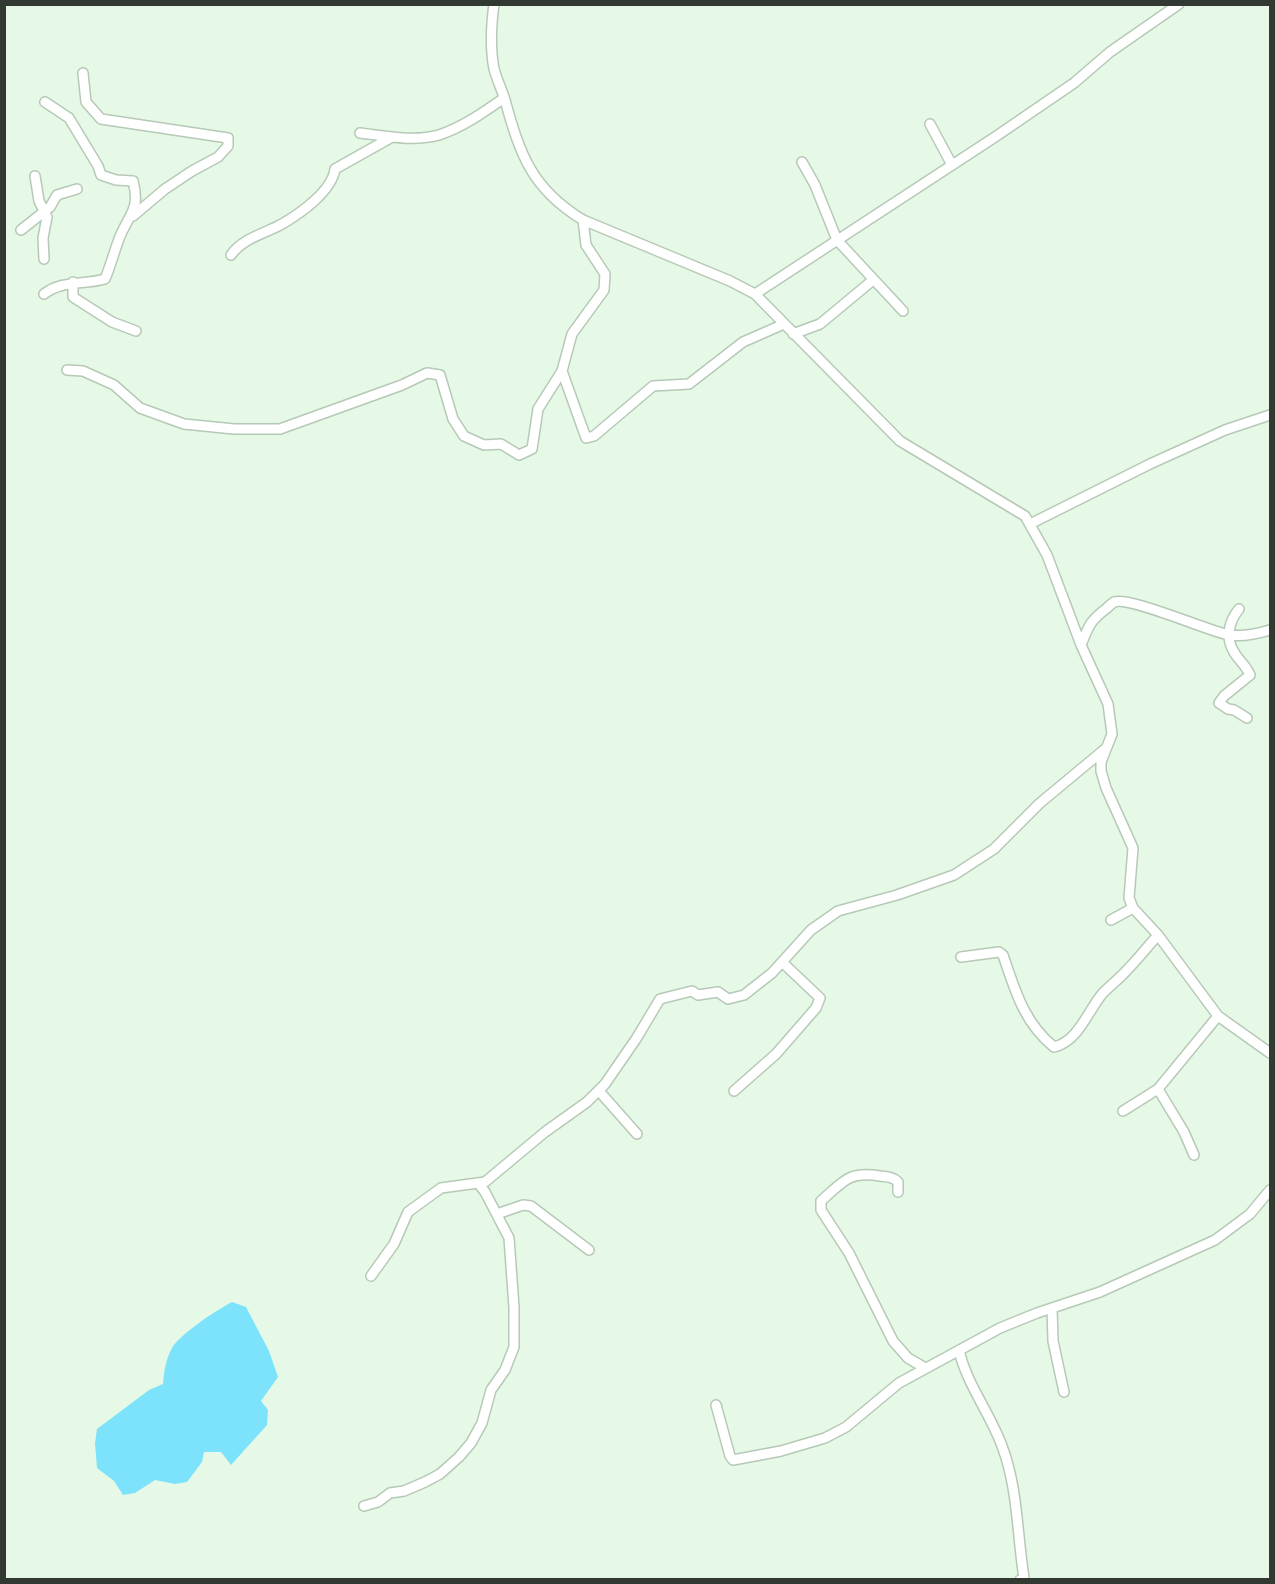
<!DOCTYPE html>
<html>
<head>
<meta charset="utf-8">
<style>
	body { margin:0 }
	#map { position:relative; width:1275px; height:1584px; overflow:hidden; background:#e5f9e6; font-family:"Crimson Pro",serif }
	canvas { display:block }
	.frame { position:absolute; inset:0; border:6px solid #313932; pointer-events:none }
</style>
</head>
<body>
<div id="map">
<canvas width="1275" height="1584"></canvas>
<div class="frame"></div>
</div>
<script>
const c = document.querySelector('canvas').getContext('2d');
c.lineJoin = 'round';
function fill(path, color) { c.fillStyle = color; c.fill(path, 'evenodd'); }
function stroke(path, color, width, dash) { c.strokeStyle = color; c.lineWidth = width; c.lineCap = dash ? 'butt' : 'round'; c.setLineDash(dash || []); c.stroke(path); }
const water = new Path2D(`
	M232 1302 246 1307 269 1351 278 1377 261 1401 268 1410 267 1425 231 1465 221 1452H204L202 1462 187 1482 175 1484 155 1480 135 1493 123 1495 114 1481 97 1468 95 1443 97 1429 149 1390 163 1384C164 1371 166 1359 172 1348 180 1334 218 1309 232 1302Z`);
const minor = new Path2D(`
	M494 4C491 26 490 48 494 69 497 80 502 90 505 100 520 155 532 189 583 220L730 281 755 294 900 441 1025 516 1047 555 1081 645 1108 704 1112 734 1101 762V771L1106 788 1133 848 1129 898 1133 908 1158 935 1218 1016 1270 1053
	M83 73 86 102 101 119 228 138V146L218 157 192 171 165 189 133 216
	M930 124 952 165
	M360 133C385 136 414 142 439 135 463 127 484 112 504 98
	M802 162 815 185 837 240 903 311
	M35 176 39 201 47 217 43 238 44 259
	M21 230 50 207 57 195 77 189
	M231 255C243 238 264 234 282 224 301 213 332 191 335 169L392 137
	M73 282V297L112 322 136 331
	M44 294C62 280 84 285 105 279 111 265 115 248 121 234 131 212 140 208 133 181L116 180 101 175 98 166 69 118 45 102
	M755 294 995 137 1074 83 1110 52 1179 4
	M793 334 820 324 873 280
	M67 370 83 371 114 385 140 408 184 424 234 429H280L402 385 427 373 440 375 453 419 464 436 484 445 501 444 519 455 532 449 538 409 562 371 586 438 594 436 653 386 689 384 743 342 784 324
	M562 371 572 334 604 290 605 274 586 245 583 220
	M1030 524 1150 464 1225 430 1270 415
	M1239 609C1229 621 1225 638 1234 652 1239 661 1246 665 1250 675L1224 696 1219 703 1228 709 1234 710 1247 718
	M1081 645C1089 625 1090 621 1107 608 1109 606 1111 604 1114 602 1129 596 1208 631 1229 635 1244 637 1257 634 1270 630
	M1111 920 1133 908
	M961 957 999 952 1003 955C1015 990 1024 1023 1054 1047 1079 1041 1088 1010 1103 993 1111 985 1120 978 1127 970 1138 959 1148 946 1158 935
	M1158 1089 1184 1132 1194 1155
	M599 1091 637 1134
	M734 1091 776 1054 816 1008 820 998 782 962
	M1123 1111 1158 1089 1218 1016
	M898 1192V1182C893 1177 888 1177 880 1176 848 1171 844 1181 821 1201V1210L849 1253 893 1341 908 1358 925 1368
	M497 1214 523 1205 531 1206 589 1250
	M371 1276 394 1244 408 1212 441 1188 485 1182 545 1132 587 1102 605 1084 636 1039 660 999 692 991 698 995 718 992 728 999 744 995 772 973 811 930 838 911 897 895 954 875 994 849 1040 803 1105 749
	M1052 1308 1053 1341 1064 1392
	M959 1350C966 1383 990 1413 1002 1446 1018 1488 1017 1534 1024 1578L1020 1580
	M716 1405 730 1456 733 1460 781 1451 825 1438 846 1427 899 1383 1000 1328 1037 1313 1100 1292 1215 1240 1250 1214 1270 1190
	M364 1506 378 1502 390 1493 404 1491 425 1482 440 1474 459 1457 471 1443 482 1423 491 1390 505 1370 514 1347V1307L509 1238 485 1192 478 1183`);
fill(water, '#7de2fc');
stroke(minor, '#b6c9b7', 12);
stroke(minor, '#fff', 9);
</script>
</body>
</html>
